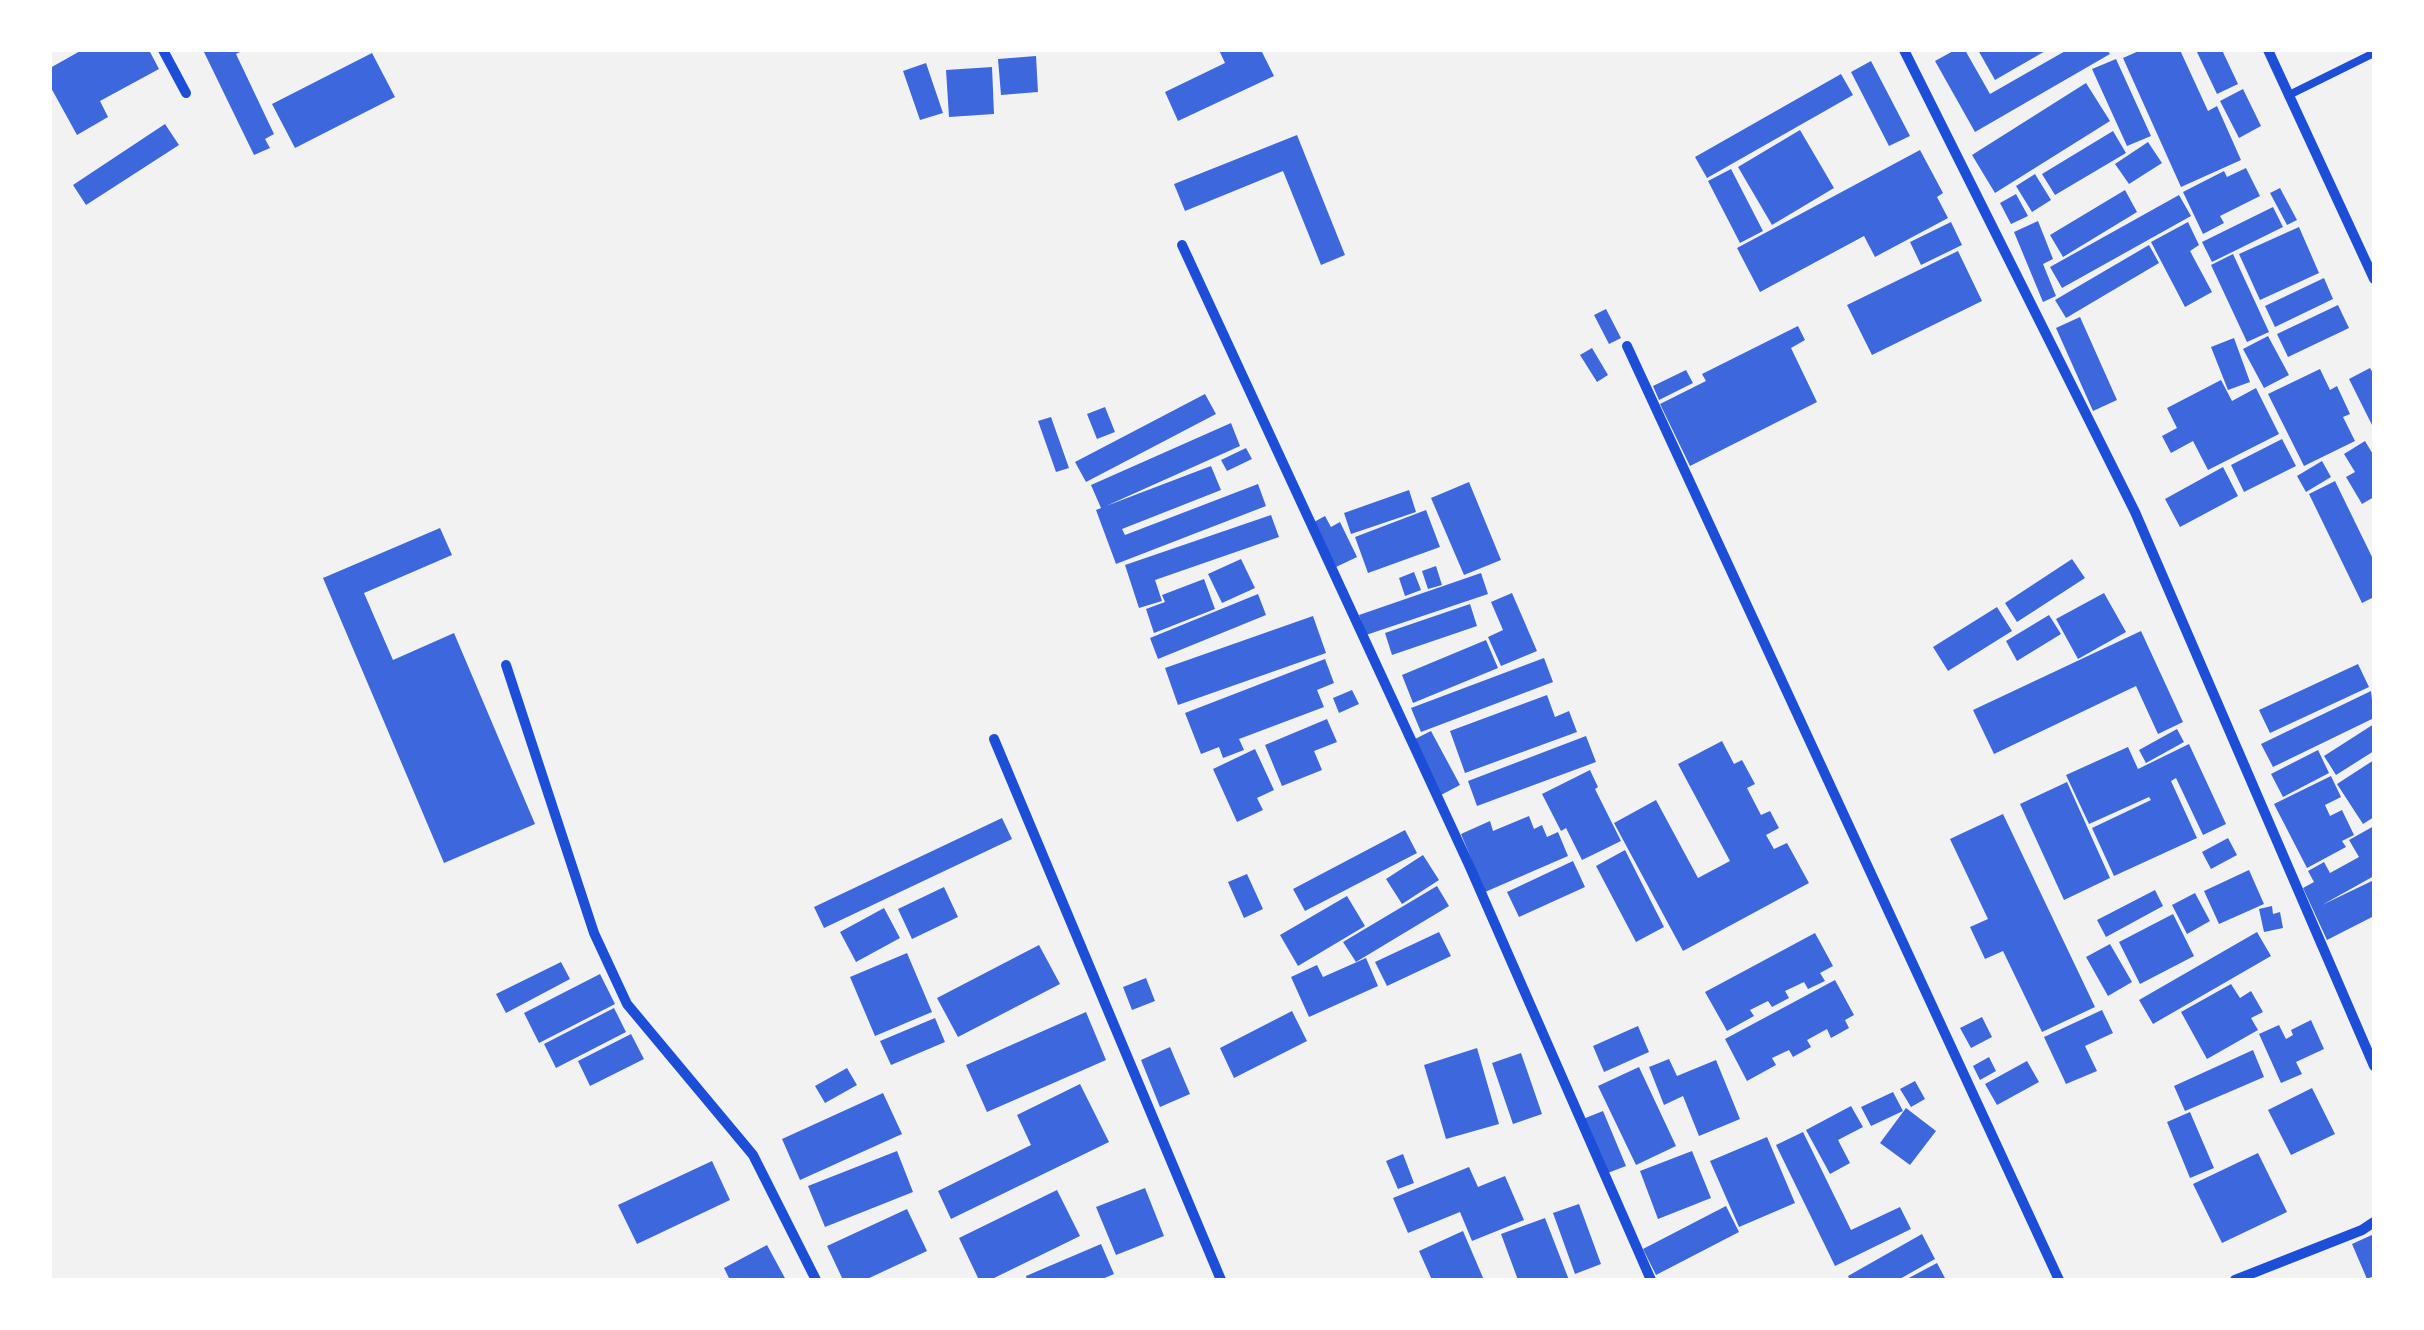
<!DOCTYPE html>
<html>
<head>
<meta charset="utf-8">
<style>
	body { margin:0 }
	#map { position:relative; width:2424px; height:1330px; overflow:hidden; background:#f2f2f2; font-family:Jost,sans-serif }
	canvas { display:block }
	.frame { position:absolute; inset:0; border:52px solid #fff; pointer-events:none }
</style>
</head>
<body>
<div id="map">
<canvas width="2424" height="1330"></canvas>
<div class="frame"></div>
</div>
<script>
const c = document.querySelector('canvas').getContext('2d');
c.lineJoin = 'round';
function fill(path, color) { c.fillStyle = color; c.fill(path, 'evenodd'); }
function stroke(path, color, width, dash) { c.strokeStyle = color; c.lineWidth = width; c.lineCap = dash ? 'butt' : 'round'; c.setLineDash(dash || []); c.stroke(path); }
const building = new Path2D(`
	M82 50H149L159 69 100 101 108 117 77 135 50 86V68Z
	M203 50H244L236 54 274 134 265 139 270 148 254 155Z
	M1219 50H1261L1274 76 1178 121 1165 92 1225 63Z
	M1955 50H1965L1990 94 2067 50H2107L2110 54 1975 132 1935 61Z
	M1978 50H2047L1995 80Z
	M2141 50H2180L2208 111 2217 106 2241 160 2181 187 2123 58Z
	M2196 50H2222L2238 84 2217 94Z
	M372 53 395 97 295 148 272 104Z
	M1036 56 1038 92 1001 95 998 59Z
	M2116 59 2151 136 2127 146 2092 69Z
	M1871 61 1910 136 1889 146 1851 72Z
	M926 63 943 113 920 120 903 71Z
	M992 67 994 114 949 117 946 70Z
	M1841 74 1853 95 1707 178 1695 157Z
	M2086 83 2110 121 1995 193 1972 155Z
	M2243 89 2261 126 2239 138 2220 101Z
	M165 124 179 145 86 205 73 185Z
	M1800 130 1834 188 1772 225 1738 167Z
	M2113 131 2126 153 2055 195 2042 174Z
	M1297 135 1345 255 1321 265 1283 171 1185 211 1174 184Z
	M2148 142 2162 163 2129 184 2115 164Z
	M1920 150 1943 193 1937 197 1948 218 1875 257 1864 236 1760 292 1737 248Z
	M2246 168 2260 196 2220 216 2224 223 2203 234 2183 192 2224 171 2227 177Z
	M1731 169 1763 231 1740 243 1708 181Z
	M2035 174 2051 200 2032 212 2016 186Z
	M2280 188 2297 220 2287 225 2270 193Z
	M2125 190 2137 212 2063 257 2050 235Z
	M2016 194 2028 216 2011 224 2000 203Z
	M2179 195 2191 216 2062 288 2050 267Z
	M2273 207 2283 227 2212 262 2202 242Z
	M2038 221 2053 259 2043 264 2056 296 2043 302 2014 232Z
	M1951 222 1962 245 1921 265 1910 242Z
	M2188 222 2199 245 2190 251 2212 292 2185 307 2151 242Z
	M2299 227 2319 273 2260 300 2239 254Z
	M2149 245 2159 263 2066 318 2055 300Z
	M1958 251 1982 301 1872 355 1847 305Z
	M2233 254 2269 332 2247 342 2211 265Z
	M2324 278 2333 299 2275 327 2265 306Z
	M2338 305 2349 328 2288 357 2277 334Z
	M1606 309 1621 338 1609 344 1594 315Z
	M2080 317 2117 400 2093 411 2056 328Z
	M1798 326 1805 340 1791 348 1817 402 1690 466 1660 404 1706 381 1702 374Z
	M2268 336 2289 375 2264 388 2243 349Z
	M2234 338 2250 382 2228 390 2211 347Z
	M1592 348 1608 375 1597 382 1580 355Z
	M2370 368 2374 375V429L2349 379Z
	M2320 369 2330 390 2337 386 2350 414 2343 417 2355 441 2304 466 2268 394Z
	M1686 370 1693 383 1659 400 1653 386Z
	M2221 380 2232 401 2256 388 2279 434 2208 470 2193 441 2171 453 2162 436 2177 428 2167 408Z
	M1205 394 1216 414 1086 482 1075 462Z
	M1105 407 1115 432 1097 439 1087 414Z
	M1051 417 1069 468 1056 472 1038 421Z
	M1231 423 1240 446 1106 506 1211 466 1221 490 1122 529 1125 535 1258 484 1266 506 1116 564 1096 510 1101 508 1091 485Z
	M2282 439 2296 466 2244 492 2231 465Z
	M2365 441 2374 456V497L2362 504 2346 477 2355 472 2344 454Z
	M1246 448 1252 459 1227 471 1221 460Z
	M2322 461 2331 477 2306 492 2297 476Z
	M2223 467 2238 496 2180 527 2165 499Z
	M2335 481 2374 561V597L2362 603 2309 494Z
	M1469 482 1501 560 1464 575 1431 498Z
	M1409 490 1416 512 1351 534 1344 513Z
	M1426 510 1440 547 1368 573 1355 537Z
	M1271 515 1279 537 1155 580 1162 601 1139 608 1125 565Z
	M1325 516 1331 527 1340 522 1357 557 1336 567 1314 522Z
	M440 528 452 555 364 593 393 660 454 633 535 824 444 863 323 578Z
	M1241 559 1255 588 1222 603 1208 574Z
	M2072 559 2085 578 2017 622 2005 603Z
	M1436 566 1442 585 1428 589 1422 571Z
	M1414 572 1421 590 1405 596 1399 578Z
	M1481 573 1488 594 1366 635 1359 615Z
	M1204 579 1215 609 1154 633 1146 609 1165 602 1162 595Z
	M1512 593 1537 651 1501 666 1488 637 1503 630 1491 602Z
	M2104 593 2126 632 2078 659 2056 619Z
	M1258 594 1266 615 1158 659 1150 638Z
	M1470 604 1477 626 1392 655 1385 633Z
	M1997 607 2012 631 1948 671 1933 647Z
	M2049 615 2061 634 2017 661 2006 641Z
	M1313 616 1326 653 1178 705 1165 668Z
	M2141 631 2183 722 2158 734 2136 686 1994 754 1973 710Z
	M1486 640 1498 668 1413 703 1402 675Z
	M1544 658 1553 682 1421 732 1411 708Z
	M1325 659 1334 683 1317 690 1324 707 1239 739 1244 750 1223 758 1219 747 1201 754 1185 713Z
	M2358 664 2369 687 2270 733 2259 710Z
	M1352 690 1359 704 1339 713 1333 698Z
	M2371 691 2374 718 2273 767 2261 744Z
	M1547 695 1555 717 1569 711 1577 732 1465 773 1450 731Z
	M1327 719 1337 742 1314 751 1322 770 1282 786 1265 745Z
	M2374 724V751L2336 775 2324 756Z
	M2177 729 2184 742 2146 763 2139 750Z
	M1431 731 1460 785 1441 795 1413 740Z
	M1586 736 1596 762 1477 806 1468 781Z
	M1722 741 1734 764 1742 760 1755 784 1747 788 1761 815 1770 811 1779 828 1766 835 1774 849 1787 843 1809 883 1683 951 1614 823 1656 800 1698 878 1730 861 1678 764Z
	M2189 744 2226 824 2203 835 2176 778 2171 781 2197 838 2114 876 2092 828 2151 800 2149 797 2089 824 2066 775 2128 747 2138 769Z
	M1255 749 1274 790 1257 798 1263 810 1237 822 1213 769Z
	M2318 750 2329 773 2283 797 2271 774Z
	M2374 760V817L2363 824 2337 784Z
	M1590 770 1598 787 1595 789 1621 841 1582 860 1566 828 1561 831 1542 794Z
	M2331 776 2341 797 2325 805 2330 816 2342 810 2354 835 2342 841 2346 847 2307 868 2274 804Z
	M2067 782 2110 878 2064 900 2020 804Z
	M2003 814 2095 1007 2042 1032 2003 951 1985 959 1970 927 1988 919 1950 839Z
	M1529 816 1534 829 1542 825 1547 837 1558 832 1568 856 1485 892 1461 834 1490 821 1493 831Z
	M1002 818 1012 839 824 928 814 907Z
	M2374 826V876L2322 905 2374 880V916L2327 940 2303 888 2314 882 2308 871 2324 862 2330 873 2359 857 2349 840Z
	M1405 830 1417 853 1305 911 1293 889Z
	M2228 838 2237 855 2211 869 2202 852Z
	M1625 850 1664 927 1636 942 1596 866Z
	M1423 855 1439 880 1402 904 1386 879Z
	M1573 861 1585 887 1519 917 1507 892Z
	M2249 870 2264 904 2219 924 2204 891Z
	M1247 874 1263 909 1244 918 1228 882Z
	M1437 886 1449 906 1356 962 1343 942Z
	M944 887 958 917 912 939 898 909Z
	M2155 890 2163 906 2106 937 2097 920Z
	M2195 893 2210 921 2187 934 2172 905Z
	M1347 896 1365 926 1298 966 1280 935Z
	M2272 906 2273 914 2280 912 2283 928 2264 932 2259 909Z
	M884 908 900 938 856 962 840 932Z
	M2173 914 2194 956 2140 984 2119 942Z
	M1439 932 1451 956 1387 986 1375 962Z
	M2257 932 2271 956 2153 1024 2139 1000Z
	M1815 933 1833 966 1820 973 1825 981 1808 989 1804 982 1785 991 1789 998 1772 1007 1768 1001 1750 1010 1754 1016 1727 1031 1705 992Z
	M2110 944 2132 982 2108 996 2086 957Z
	M1039 945 1060 984 958 1037 937 998Z
	M907 953 932 1012 875 1036 850 977Z
	M1366 958 1378 986 1309 1017 1291 977 1317 965 1323 977Z
	M561 962 570 979 506 1013 496 994Z
	M600 974 615 1004 539 1043 524 1013Z
	M1146 978 1155 1001 1132 1010 1123 987Z
	M1835 980 1854 1015 1845 1020 1849 1028 1831 1038 1827 1029 1807 1040 1811 1047 1793 1057 1789 1050 1772 1058 1776 1065 1747 1081 1725 1039Z
	M2231 984 2240 998 2251 991 2263 1012 2251 1018 2258 1030 2207 1059 2181 1012Z
	M614 1008 626 1032 556 1068 544 1044Z
	M2102 1010 2113 1033 2085 1046 2097 1071 2066 1084 2044 1037Z
	M1292 1011 1307 1041 1234 1078 1220 1048Z
	M1086 1012 1106 1060 987 1112 966 1065Z
	M1982 1017 1992 1037 1971 1048 1960 1028Z
	M935 1018 945 1042 891 1065 880 1041Z
	M2311 1020 2324 1049 2296 1062 2302 1074 2281 1083 2259 1034 2279 1025 2286 1039 2293 1035 2291 1030Z
	M1638 1026 1649 1052 1604 1072 1593 1046Z
	M631 1034 644 1059 590 1086 578 1061Z
	M1170 1047 1190 1094 1160 1107 1141 1060Z
	M1477 1048 1499 1124 1446 1139 1424 1065Z
	M2253 1050 2264 1077 2185 1111 2174 1086Z
	M1521 1053 1542 1114 1513 1124 1492 1063Z
	M1989 1057 1996 1071 1980 1080 1973 1066Z
	M1669 1059 1677 1076 1716 1060 1740 1119 1699 1136 1683 1096 1664 1105 1649 1067Z
	M2027 1061 2039 1082 1997 1105 1985 1084Z
	M1639 1067 1676 1146 1636 1165 1598 1086Z
	M847 1068 857 1085 825 1103 815 1086Z
	M1915 1081 1925 1099 1911 1107 1900 1089Z
	M1080 1084 1109 1142 951 1219 938 1191 1031 1145 1017 1115Z
	M2312 1088 2335 1134 2291 1155 2268 1110Z
	M1893 1092 1903 1111 1871 1126 1861 1107Z
	M883 1093 902 1134 800 1180 782 1139Z
	M1851 1106 1863 1127 1838 1140 1850 1163 1830 1174 1806 1130Z
	M1906 1108 1936 1131 1910 1165 1880 1143Z
	M1603 1111 1626 1166 1605 1174 1583 1119Z
	M2190 1112 2214 1168 2190 1178 2167 1122Z
	M1803 1132 1851 1230 1900 1207 1911 1229 1835 1266 1776 1145Z
	M1767 1137 1795 1203 1739 1227 1710 1161Z
	M897 1151 913 1192 825 1227 808 1186Z
	M1692 1151 1711 1198 1658 1219 1640 1171Z
	M2258 1153 2287 1212 2222 1243 2193 1184Z
	M1403 1154 1414 1183 1398 1189 1386 1161Z
	M712 1161 730 1200 637 1244 618 1205Z
	M1469 1167 1478 1187 1505 1176 1524 1220 1472 1241 1460 1212 1408 1233 1393 1198Z
	M1145 1188 1164 1236 1116 1255 1096 1207Z
	M1057 1190 1080 1236 990 1280H979L959 1238Z
	M1579 1204 1601 1264 1575 1274 1553 1213Z
	M1726 1206 1739 1232 1656 1275 1643 1249Z
	M907 1209 927 1251 865 1280H843L827 1246Z
	M1545 1218 1569 1280H1518L1501 1234Z
	M1463 1231 1484 1280H1432L1419 1251Z
	M1922 1234 1935 1259 1898 1280H1850L1848 1276Z
	M2374 1234V1276L2367 1279 2352 1244Z
	M1101 1244 1114 1274 1100 1280H1027L1026 1276Z
	M767 1245 786 1280H730L724 1268Z
	M1937 1263 1946 1280H1905Z`);
const service = new Path2D(`
	M2289 95 2374 53`);
const minor = new Path2D(`
	M163 50 186 93
	M1904 50 2135 512 2374 1066
	M2268 50 2374 279
	M1182 245 1469 865 1651 1280
	M1627 346 2059 1280
	M506 665 594 933 627 1004 753 1155 816 1280
	M994 739 1221 1280
	M2235 1280 2362 1230 2374 1222`);
fill(building, '#3d67dc');
stroke(service, '#1d4ed8', 8);
stroke(minor, '#1d4ed8', 10);
</script>
</body>
</html>
